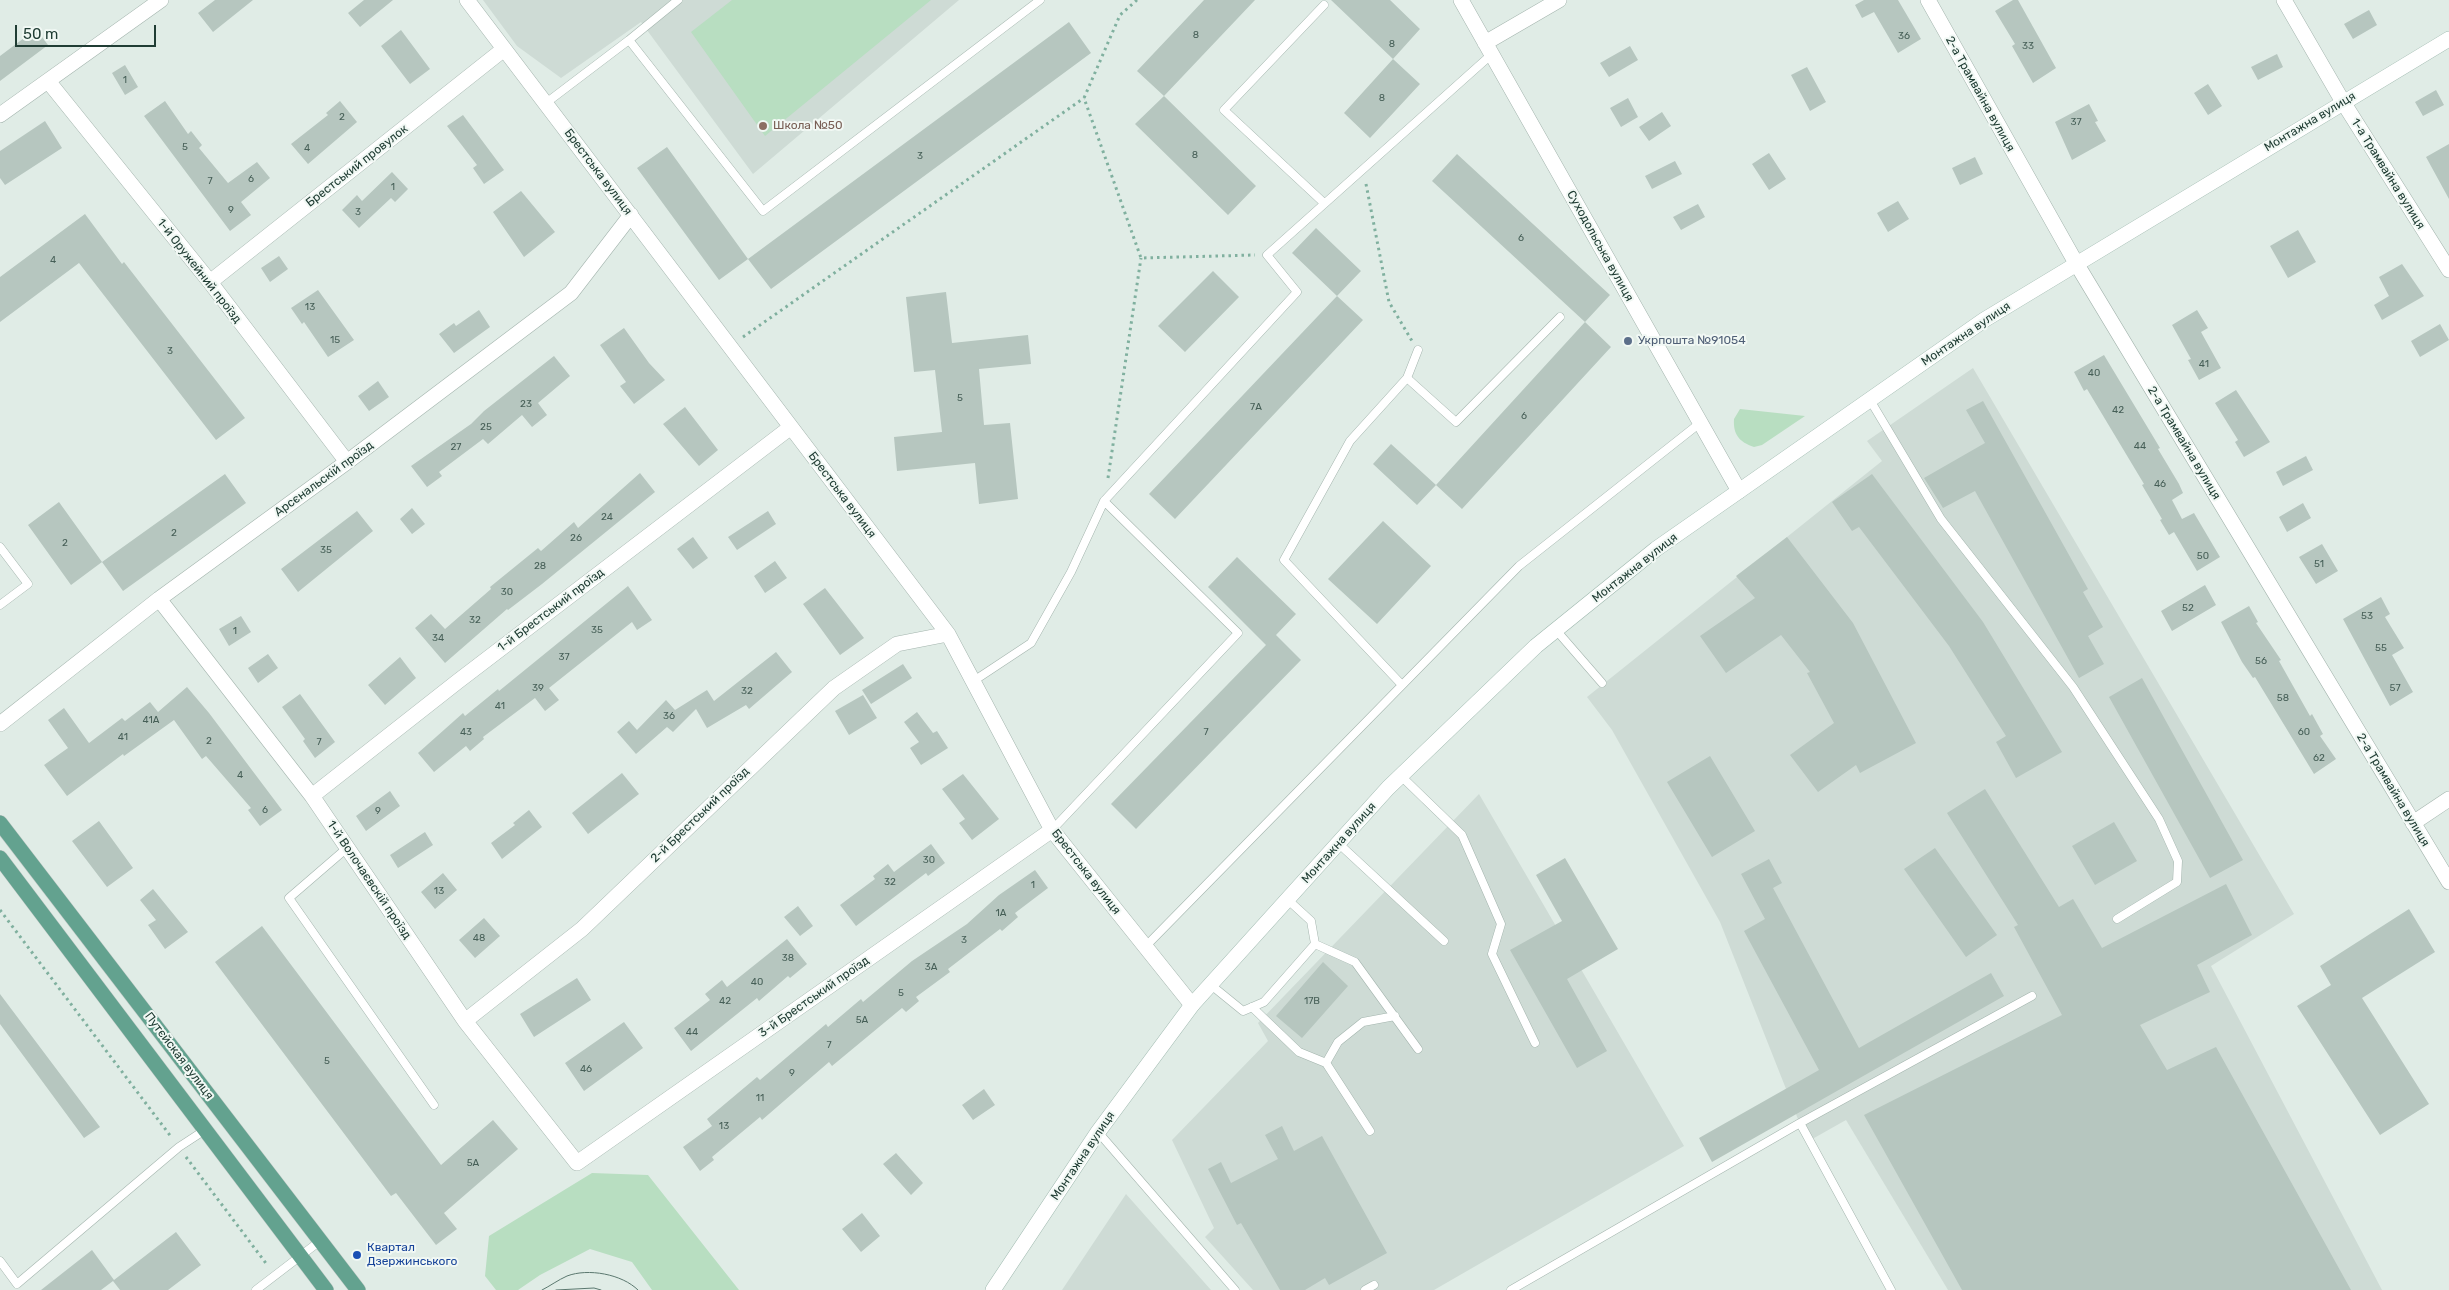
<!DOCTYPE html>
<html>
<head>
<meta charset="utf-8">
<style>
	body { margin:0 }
	#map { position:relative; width:2449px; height:1290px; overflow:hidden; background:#e0ece6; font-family:Rubik,sans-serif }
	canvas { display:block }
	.scale { position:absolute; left:15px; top:25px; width:141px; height:22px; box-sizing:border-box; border:2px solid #203d34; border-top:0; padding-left:6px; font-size:15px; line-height:18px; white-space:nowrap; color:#203d34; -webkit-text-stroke:4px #f1f8f4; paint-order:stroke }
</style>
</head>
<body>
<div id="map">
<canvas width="2449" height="1290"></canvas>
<div class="scale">50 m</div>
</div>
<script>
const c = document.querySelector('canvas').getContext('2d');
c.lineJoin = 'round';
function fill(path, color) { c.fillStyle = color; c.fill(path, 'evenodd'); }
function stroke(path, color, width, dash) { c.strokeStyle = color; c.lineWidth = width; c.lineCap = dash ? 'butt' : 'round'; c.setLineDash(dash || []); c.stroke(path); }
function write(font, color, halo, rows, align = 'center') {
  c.font = font + ' Rubik,sans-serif'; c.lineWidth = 4; c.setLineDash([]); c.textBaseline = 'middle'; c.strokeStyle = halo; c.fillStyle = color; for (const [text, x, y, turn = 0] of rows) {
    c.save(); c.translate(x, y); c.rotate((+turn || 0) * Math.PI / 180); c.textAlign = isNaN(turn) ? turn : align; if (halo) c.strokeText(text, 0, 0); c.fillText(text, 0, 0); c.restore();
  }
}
const built = new Path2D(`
	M483 0H959L753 174 641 22 561 78 517 46Z
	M1973 368 2294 914 2211 966 2382 1290H1948L1846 1120 1807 1142 1720 922 1612 730 1587 697 1882 461 1867 441Z
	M1479 794 1684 1146 1434 1290H1253L1205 1237 1214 1228 1172 1140 1268 1041 1258 1023Z
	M1126 1194 1211 1290H1062Z`);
const green = new Path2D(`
	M732 0H931L765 136 691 32Z
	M1740 409 1805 416 1762 445 1754 447C1739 442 1733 434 1734 419Z
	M592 1173 648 1175 739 1290H652L632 1262 590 1249 540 1275 518 1290H496L485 1276 489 1236Z`);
const building = new Path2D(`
	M215 0H253L213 32 198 13Z
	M364 0H393L360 27 348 13Z
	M1204 0H1255L1164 96 1137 71Z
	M1331 0H1390L1420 29 1393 59Z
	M1864 0H1898L1921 39 1898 53 1874 12 1862 18 1855 5Z
	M2013 0H2018L2056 68 2033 83 2012 46 2015 44 1995 11Z
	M2369 10 2377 25 2353 39 2344 24Z
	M1069 22 1091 53 771 289 748 259Z
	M36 29 48 45 0 81V56Z
	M401 30 430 69 410 84 381 46Z
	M1630 46 1638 60 1609 77 1600 63Z
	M2277 54 2283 67 2258 80 2251 67Z
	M1393 59 1420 84 1370 138 1344 113Z
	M125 65 138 87 125 95 112 73Z
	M1807 67 1826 102 1810 111 1791 75Z
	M2208 84 2222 106 2208 115 2194 93Z
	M2436 90 2444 105 2423 116 2415 102Z
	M1164 96 1256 186 1228 215 1135 124Z
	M1628 98 1638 117 1621 127 1610 108Z
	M165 101 188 134 191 131 202 145 199 148 228 183 257 162 270 178 241 202 251 215 230 231 144 116Z
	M340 101 357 122 308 164 291 144 328 115 326 113Z
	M2089 104 2098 121 2095 122 2106 141 2072 160 2055 122Z
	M1662 112 1671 126 1649 141 1639 127Z
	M463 115 504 170 484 184 473 168 477 165 447 126Z
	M45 121 62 148 5 185 0 178V151Z
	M2449 144V199L2426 157Z
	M667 147 748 259 719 280 637 168Z
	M1769 153 1786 179 1769 190 1752 164Z
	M1457 154 1610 295 1585 322 1432 181Z
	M1975 157 1983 174 1960 185 1952 168Z
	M1675 161 1682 174 1652 189 1645 176Z
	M392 172 408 189 395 202 391 198 359 228 342 210 357 195 362 201Z
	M521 191 555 232 524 257 493 212Z
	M1898 201 1909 219 1888 232 1877 213Z
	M1698 204 1705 217 1681 230 1673 217Z
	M85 214 122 264 124 262 245 418 216 440 79 263 0 322V277Z
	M1316 228 1361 271 1337 296 1292 253Z
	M2298 230 2316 262 2288 278 2270 246Z
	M279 256 288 269 270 282 261 268Z
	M2402 264 2424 296 2382 320 2374 305 2389 296 2379 277Z
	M1213 271 1239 297 1185 352 1158 326Z
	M318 290 354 340 328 357 304 322 302 324 291 308Z
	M946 292 952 343 1028 335 1031 364 979 369 984 425 1010 423 1018 499 979 504 975 463 897 471 894 437 942 432 935 370 914 372 906 297Z
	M1337 296 1363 320 1175 519 1149 494Z
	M479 310 490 327 454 353 439 334 454 323 456 326Z
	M2197 310 2208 328 2201 332 2221 368 2199 380 2188 360 2191 359 2172 325Z
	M1585 322 1611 347 1462 509 1436 485Z
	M2440 324 2449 340 2420 357 2411 341Z
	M624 328 649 363 665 380 634 404 620 386 626 382 600 345Z
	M2104 355 2160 448 2158 449 2179 484 2183 493 2172 500 2182 519 2194 513 2220 557 2197 571 2174 532 2169 535 2160 520 2162 519 2142 485 2144 484 2087 389 2084 391 2074 372Z
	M554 356 570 376 538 403 547 415 532 427 522 415 488 444 483 439 439 472 442 476 427 487 411 466 471 424 484 411Z
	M378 381 389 397 369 411 358 396Z
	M2236 390 2270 442 2244 457 2235 442 2238 440 2215 403Z
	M1983 401 2088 589 2083 592 2103 627 2088 636 2104 664 2079 678 1975 491 1943 508 1924 478 1985 443 1966 410Z
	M685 407 718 450 699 466 663 424Z
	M1391 444 1436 485 1417 505 1373 464Z
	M2306 456 2313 470 2283 486 2276 472Z
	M640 473 655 492 542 584 508 610 507 609 445 663 415 628 431 614 445 629 491 589 490 587 538 548 541 551 574 522 578 528Z
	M225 474 246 503 123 591 102 562Z
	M1872 474 1983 622 2062 752 2016 778 1996 742 2006 736 1949 646 1859 527 1852 531 1832 502Z
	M59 502 102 562 71 585 28 525Z
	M2303 503 2311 518 2287 532 2279 517Z
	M412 508 425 524 412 534 400 519Z
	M357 511 373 531 298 592 281 569Z
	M768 511 776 524 737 550 728 537Z
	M1383 521 1431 566 1377 624 1328 579Z
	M693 537 708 558 693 569 677 549Z
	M1787 537 1853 623 1916 743 1860 773 1856 765 1818 792 1790 755 1834 723 1807 673 1810 672 1781 635 1726 673 1700 636 1755 598 1736 576Z
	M2322 544 2338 571 2316 584 2299 557Z
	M1237 557 1296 614 1276 635 1301 660 1136 829 1111 804 1266 645 1208 587Z
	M775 561 787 578 765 593 754 576Z
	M2205 585 2216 605 2172 631 2161 611Z
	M628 586 652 620 637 630 632 622 549 688 559 700 545 711 535 698 483 737 484 739 470 751 466 746 434 772 418 753 463 713 465 716 498 689 499 691Z
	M825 588 864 638 840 655 803 604Z
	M2381 597 2390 614 2385 617 2404 648 2392 655 2413 692 2390 706 2343 619Z
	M2249 606 2258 622 2256 623 2281 660 2279 661 2310 716 2312 714 2323 734 2320 736 2336 759 2314 774 2255 677 2253 678 2242 662 2221 622Z
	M241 616 251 632 229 646 219 629Z
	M776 652 792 672 749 709 746 705 707 728 696 709 673 732 667 727 636 754 617 732 629 721 637 730 666 700 675 710 707 690 714 701Z
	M268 654 278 668 258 683 248 668Z
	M400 657 416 678 385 705 368 685Z
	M903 664 912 678 871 704 862 690Z
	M2142 678 2243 860 2210 878 2109 697Z
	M187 687 209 713 282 810 260 826 248 810 251 808 206 756 202 759 174 720 124 756 123 754 67 796 44 765 68 748 48 720 64 708 89 743 122 718 125 721 150 702 158 712Z
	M300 694 335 742 315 758 303 741 305 739 282 707Z
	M863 695 877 718 849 735 835 711Z
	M917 712 933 733 937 731 948 748 921 765 910 748 919 742 904 722Z
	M1710 756 1755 831 1712 857 1667 782Z
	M622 773 639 794 588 834 572 813Z
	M963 774 999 819 972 840 959 823 965 819 942 789Z
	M1985 789 2059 907 2073 899 2102 948 2226 884 2252 935 2197 965 2210 992 2140 1025 2167 1070 2216 1047 2351 1290H1962L1864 1115 2062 1015 2014 927 2018 925 1947 813Z
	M390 791 400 806 366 831 356 816Z
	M529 810 542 827 502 859 491 843 515 825 513 823Z
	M99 821 133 868 107 887 72 841Z
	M2114 822 2137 861 2095 885 2072 846Z
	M425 832 433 845 398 868 390 855Z
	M931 844 945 863 928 876 926 873 856 926 840 905 875 879 873 876 888 864 894 872Z
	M1935 848 1997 935 1966 957 1904 869Z
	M1565 858 1618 949 1567 979 1607 1051 1577 1068 1510 950 1562 921 1536 875Z
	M1769 859 1782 883 1773 888 1859 1048 1991 973 2004 996 1712 1162 1699 1138 1819 1070 1744 931 1765 919 1741 874Z
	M1035 870 1048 888 1015 913 1018 917 1002 931 1000 929 948 969 950 972 916 997 919 1001 906 1012 902 1008 832 1066 829 1062 762 1120 760 1117 712 1157 714 1160 700 1171 683 1147 712 1126 707 1119 757 1077 760 1080 826 1024 828 1027 861 999 863 1002 912 961 967 924 999 895Z
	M443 873 457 890 435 909 421 892Z
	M153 889 188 932 165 949 148 925 156 920 140 900Z
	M798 906 813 926 800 936 784 917Z
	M2409 909 2435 952 2362 998 2429 1104 2380 1135 2297 1006 2331 985 2320 966Z
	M484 918 500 936 475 958 459 940Z
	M262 926 441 1165 493 1120 518 1149 444 1213 457 1229 436 1245 396 1193 391 1196 215 962Z
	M787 939 807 964 790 978 788 976 759 1001 757 998 691 1051 674 1028 710 1000 705 994 722 980 727 987Z
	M1323 962 1348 986 1302 1038 1276 1016Z
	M577 978 591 1000 534 1037 520 1014Z
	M0 994 100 1127 84 1138 0 1024Z
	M624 1022 643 1048 584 1091 565 1063Z
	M984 1089 995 1105 973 1120 962 1105Z
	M1282 1126 1294 1151 1322 1136 1387 1253 1329 1285 1325 1278 1305 1290H1280L1241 1223 1237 1225 1208 1169 1221 1162 1231 1183 1278 1159 1265 1135Z
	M896 1153 923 1183 911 1195 883 1164Z
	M862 1213 880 1236 861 1252 842 1229Z
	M176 1232 201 1265 168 1290H120L113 1281 101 1290H41L92 1250 114 1280Z`);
const path = new Path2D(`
	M1137 0 1120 15 1084 98 1141 258 1255 255
	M1366 184 1389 302 1412 341
	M743 337 1084 98
	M1108 478 1141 258
	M0 910 172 1138
	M186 1157 268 1266`);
const lane = new Path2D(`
	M1324 5 1224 110 1324 203
	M629 40 678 0
	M546 103 629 40 763 211 1040 0
	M1407 378 1456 422 1560 317
	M1870 400 1941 519 2073 687 2159 819 2178 861 2177 882 2117 919
	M0 547 28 584 0 605
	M1556 630 1602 683
	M972 682 1031 643 1071 572 1104 501
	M1402 685 1284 560 1350 441 1407 378 1418 350
	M1401 776 1462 835 1501 924 1492 954 1535 1043
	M1052 830 1238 633 1104 501 1297 292 1267 255 1492 54
	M1338 843 1444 941
	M347 848 289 898 434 1105
	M1315 944 1355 962 1418 1049
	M1145 947 1519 566 1700 423
	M1211 985 1243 1011 1264 1002 1315 944 1311 921 1287 899
	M1252 1007 1299 1052 1326 1063 1370 1131
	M1326 1063 1338 1042 1363 1022 1395 1016
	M1800 1123 1891 1290
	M1098 1132 1235 1290
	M0 1261 17 1284 179 1147 205 1130
	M256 1290 320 1241
	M1365 1290 1374 1285
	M1511 1290 1800 1123 2032 996`);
const street = new Path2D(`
	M467 0 948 634 1052 830 1192 1005
	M1461 0 1739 491
	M1928 0 2076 263 2449 882
	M2284 0 2343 102 2449 270
	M1485 43 1559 0
	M48 81 210 282 347 462
	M0 115 161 0
	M210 282 504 49
	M159 599 312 796 465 1021 577 1163 1052 830
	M0 724 159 599 347 462 571 293 631 215
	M312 796 457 682 791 427
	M2413 823 2449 799
	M465 1021 582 929 834 688 897 644 948 634`);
const secondary = new Path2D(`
	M993 1290 1098 1132 1192 1005 1388 788 1536 646 1656 549 1984 320 2449 39`);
const primary = new Path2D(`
	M0 823 358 1290
	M0 858 326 1290`);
const tram = new Path2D(`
	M542 1290C550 1286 558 1280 567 1276 588 1268 622 1274 638 1290
	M556 1290 594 1288 601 1290`);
const markers = [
	[763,126,5,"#8d6e63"],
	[1628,341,5,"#5c6f8a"],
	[357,1255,5,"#1a4fb4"]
];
const numberNames = [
	["8",1196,35],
	["36",1904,36],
	["8",1392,44],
	["33",2028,46],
	["1",125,80],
	["8",1382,98],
	["2",342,117],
	["37",2076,122],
	["5",185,147],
	["4",307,148],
	["8",1195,155],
	["3",920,156],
	["6",251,179],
	["7",210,181],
	["1",393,187],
	["9",231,210],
	["3",358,212],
	["6",1521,238],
	["4",53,260],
	["13",310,307],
	["15",335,340],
	["3",170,351],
	["41",2204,364],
	["40",2094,373],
	["5",960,398],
	["23",526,404],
	["7А",1256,407],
	["42",2118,410],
	["6",1524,416],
	["25",486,427],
	["44",2140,446],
	["27",456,447],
	["46",2160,484],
	["24",607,517],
	["2",174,533],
	["26",576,538],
	["2",65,543],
	["35",326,550],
	["50",2203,556],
	["51",2319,564],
	["28",540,566],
	["30",507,592],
	["52",2188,608],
	["53",2367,616],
	["32",475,620],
	["35",597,630],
	["1",235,631],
	["34",438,638],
	["55",2381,648],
	["37",564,657],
	["56",2261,661],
	["39",538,688],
	["57",2395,688],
	["32",747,691],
	["58",2283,698],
	["41",500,706],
	["36",669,716],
	["41А",151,720],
	["43",466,732],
	["7",1206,732],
	["60",2304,732],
	["41",123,737],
	["2",209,741],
	["7",319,742],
	["62",2319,758],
	["4",240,775],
	["6",265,810],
	["9",378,811],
	["30",929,860],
	["32",890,882],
	["1",1033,885],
	["13",439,891],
	["1А",1001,913],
	["48",479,938],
	["3",964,940],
	["38",788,958],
	["3А",931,967],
	["40",757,982],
	["5",901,993],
	["42",725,1001],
	["17В",1312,1001],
	["5А",862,1020],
	["44",692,1032],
	["7",829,1045],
	["5",327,1061],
	["46",586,1069],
	["9",792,1073],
	["11",760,1098],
	["13",724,1126],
	["5А",473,1163]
];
const streetNames = [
	["2-а Трамвайна вулиця",1980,94,61],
	["Монтажна вулиця",2310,122,-31],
	["Брестський провулок",357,166,-38],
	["Брестська вулиця",598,172,53],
	["1-а Трамвайна вулиця",2388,174,58],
	["Суходольська вулиця",1600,246,61],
	["1-й Оружейний проїзд",199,271,52],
	["Монтажна вулиця",1966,334,-34],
	["2-а Трамвайна вулиця",2184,443,59],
	["Арсєнальскій проїзд",324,479,-36],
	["Брестська вулиця",842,495,53],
	["Монтажна вулиця",1635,568,-38],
	["1-й Брестський проїзд",551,610,-37],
	["2-а Трамвайна вулиця",2393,790,59],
	["2-й Брестський проїзд",700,815,-44],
	["Монтажна вулиця",1339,843,-48],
	["Брестська вулиця",1086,872,52],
	["1-й Волочаєвскій проїзд",369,880,56],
	["3-й Брестський проїзд",814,997,-35],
	["Путєйская вулиця",179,1056,53],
	["Монтажна вулиця",1083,1156,-56]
];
const educationNames = [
	["Школа №50",773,126]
];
const serviceNames = [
	["Укрпошта №91054",1638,341]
];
const transitNames = [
	["Квартал",367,1248],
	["Дзержинського",367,1262]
];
fill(built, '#cedbd5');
fill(green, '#b8dec1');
fill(building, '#b6c6bf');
stroke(lane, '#a3b4ad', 9);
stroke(street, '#a3b4ad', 16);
stroke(secondary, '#9eb8ae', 16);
stroke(primary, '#c1c9c6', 16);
stroke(path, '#80b09f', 3, [2.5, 4]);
stroke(lane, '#fff', 8);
stroke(street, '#fff', 15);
stroke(secondary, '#fff', 15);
stroke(primary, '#63a28f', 15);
stroke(tram, '#5b786f', 1);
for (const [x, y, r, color] of markers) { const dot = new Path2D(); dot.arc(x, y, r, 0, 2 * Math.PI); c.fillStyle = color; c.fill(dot); stroke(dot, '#f1f8f4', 2); }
write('10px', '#465f57', null, numberNames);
write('12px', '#203d34', '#f1f8f4', streetNames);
write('12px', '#785e54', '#f1f8f4', educationNames, 'left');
write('12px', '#4e5e75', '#f1f8f4', serviceNames, 'left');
write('12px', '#164399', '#f1f8f4', transitNames, 'left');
</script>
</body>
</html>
